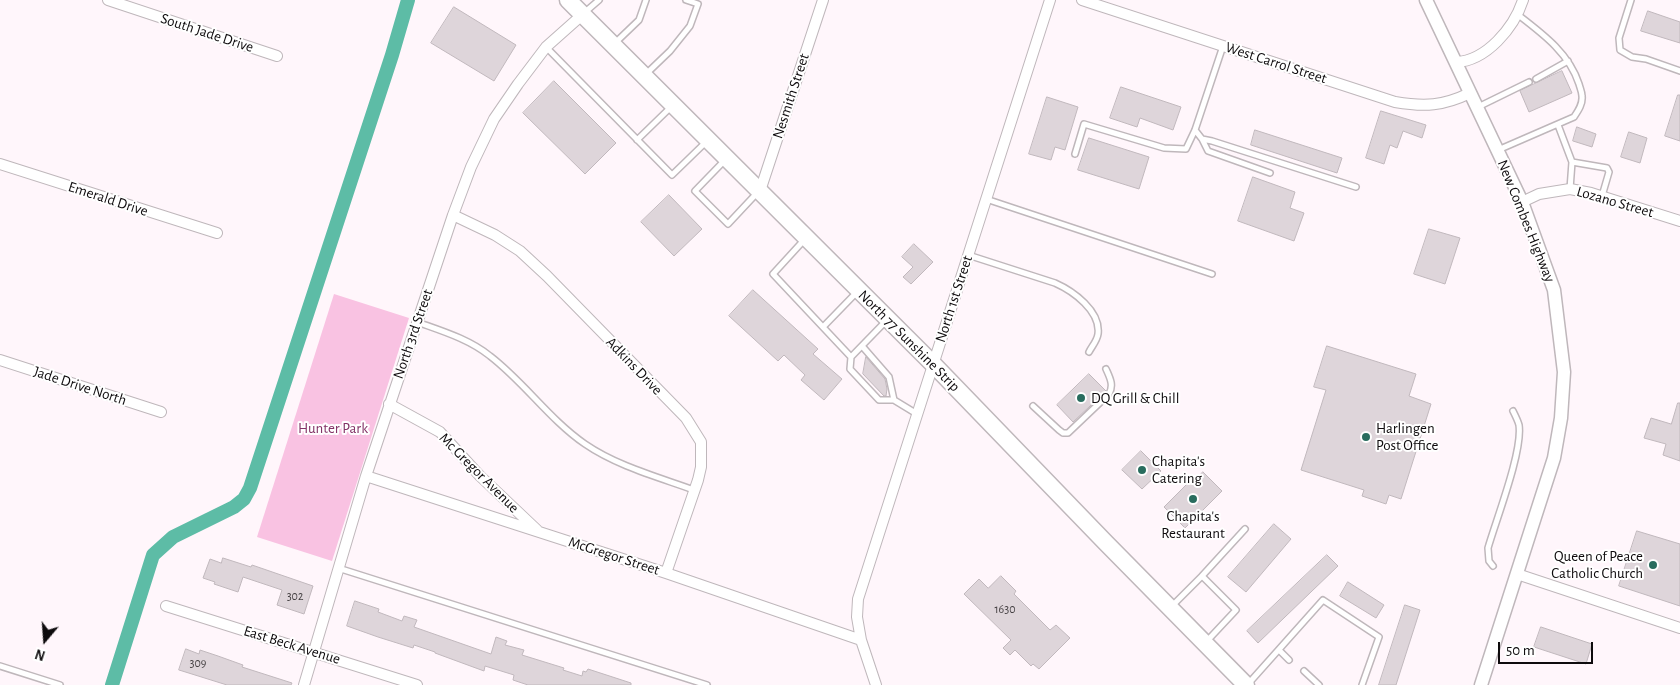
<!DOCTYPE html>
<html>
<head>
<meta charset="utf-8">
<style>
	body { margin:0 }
	#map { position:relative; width:1680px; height:685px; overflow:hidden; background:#fff6fb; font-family:"Alegreya Sans",sans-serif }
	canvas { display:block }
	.north { position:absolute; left:20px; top:615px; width:50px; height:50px; -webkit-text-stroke:4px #fff; paint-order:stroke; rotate:198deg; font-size:14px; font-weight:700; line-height:20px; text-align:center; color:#0e0b0d }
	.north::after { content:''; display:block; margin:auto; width:18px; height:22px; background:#0e0b0d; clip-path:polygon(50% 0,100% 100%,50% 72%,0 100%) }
	.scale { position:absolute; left:1498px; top:642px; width:95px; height:22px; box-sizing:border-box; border:2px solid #0e0b0d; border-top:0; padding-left:6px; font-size:15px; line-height:18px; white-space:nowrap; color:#0e0b0d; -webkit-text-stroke:4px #fff; paint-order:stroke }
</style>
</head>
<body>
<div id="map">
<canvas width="1680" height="685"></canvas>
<div class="north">N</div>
<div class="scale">50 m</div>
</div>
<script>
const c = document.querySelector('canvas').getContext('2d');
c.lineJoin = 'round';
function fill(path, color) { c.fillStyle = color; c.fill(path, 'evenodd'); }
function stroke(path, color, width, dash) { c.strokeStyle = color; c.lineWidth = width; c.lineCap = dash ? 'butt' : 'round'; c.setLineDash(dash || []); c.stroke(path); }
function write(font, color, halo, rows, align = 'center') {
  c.font = font + ' "Alegreya Sans",sans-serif'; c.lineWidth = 4; c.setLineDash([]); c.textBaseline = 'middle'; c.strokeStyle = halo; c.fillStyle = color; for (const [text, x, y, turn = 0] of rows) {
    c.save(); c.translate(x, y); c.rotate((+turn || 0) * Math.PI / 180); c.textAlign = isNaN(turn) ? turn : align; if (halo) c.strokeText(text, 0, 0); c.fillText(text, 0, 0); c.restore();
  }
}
const green = new Path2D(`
	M334 294 409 318 332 561 257 537Z`);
const canal = new Path2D(`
	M112 685 153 555 173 537 234 507 244 499 250 488 392 55 408 0`);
const building = new Path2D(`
	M454 7 516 45 494 81 431 43Z
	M1648 11 1680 22V43L1641 31Z
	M1562 71 1572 93 1529 112 1520 91Z
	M554 81 616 143 585 174 523 113Z
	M1121 87 1181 107 1173 130 1140 118 1137 127 1110 118Z
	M1678 95H1680V141L1665 136Z
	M1047 97 1078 107 1065 150 1055 147 1051 160 1029 154Z
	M1381 111 1426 125 1422 138 1403 131 1397 148 1390 145 1384 164 1366 158Z
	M1577 127 1596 134 1592 147 1573 141Z
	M1255 130 1342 158 1337 173 1251 145Z
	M1629 132 1647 138 1640 163 1621 157Z
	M1089 138 1149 157 1139 189 1078 170Z
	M1253 177 1295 192 1290 208 1304 213 1294 241 1238 221Z
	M669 195 702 229 674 256 641 222Z
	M1429 229 1460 238 1445 284 1414 274Z
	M914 244 933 262 911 284 903 277 913 267 902 257Z
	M753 290 818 349 813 354 842 379 824 400 801 380 805 375 784 355 778 361 729 316Z
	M1327 346 1416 374 1409 396 1431 404 1401 499 1389 495 1386 504 1362 496 1364 490 1301 470 1326 390 1314 387Z
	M866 357 885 379 887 389 886 396H884L863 374Z
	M1089 374 1106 391 1073 422 1057 405Z
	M1678 403H1680V461L1663 455 1666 444 1644 438 1651 418 1671 424Z
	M1141 451 1161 471 1142 489 1122 470Z
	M1203 472 1222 491 1185 528 1164 507 1195 476 1197 478Z
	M1274 524 1291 539 1246 592 1228 577Z
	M1637 531 1680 544V606L1619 586Z
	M1327 555 1338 566 1258 643 1247 631Z
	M223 558 251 567 252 565 313 586 304 614 277 605 282 590 243 577 238 592 214 584 215 582 203 578 210 559 221 563Z
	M1001 576 1016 591 1014 594 1050 630 1056 625 1070 638 1039 669 1033 664 1031 666 1015 650 1010 655 1003 648 1011 640 964 594 979 579 988 588Z
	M1348 582 1384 605 1376 618 1340 596Z
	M355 601 379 609 378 612 402 621 404 616 417 620 414 627 491 654 496 637 507 641 505 645 524 650 522 655 564 668 563 670 582 676 583 671 586 672 588 669 631 683V685H528L513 680 514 675 485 666 484 671 435 653V652L414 645 413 648 378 637 347 626Z
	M1405 605 1420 610 1396 685H1379Z
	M1541 627 1592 644 1586 664 1534 647Z
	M186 649 199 654 200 650 218 656 243 665 242 667 292 683 291 685H227L179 670Z`);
const service = new Path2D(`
	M1631 0 1619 38 1620 50 1632 57 1646 59 1680 71
	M584 13 599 0
	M615 43 639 20 646 0
	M546 47 672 175 706 142
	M646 74 670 51 690 26 698 4 686 0
	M1536 79 1568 61
	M1478 107 1529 82
	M1558 125 1572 162 1570 189
	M1195 130 1202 139 1212 141 1356 187
	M1202 139 1208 151 1270 173
	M637 140 671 107
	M1498 150 1574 117C1578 111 1583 104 1582 96 1582 92 1580 88 1579 84 1569 53 1543 34 1517 14
	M1075 154 1084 124 1164 148 1186 149 1195 130 1223 46
	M726 159 695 191 728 224 757 193
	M1572 162 1607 168 1609 172 1602 196
	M986 199 1212 274
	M805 239 773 274 851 357
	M968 255 1055 283C1073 291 1101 311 1098 334 1097 341 1092 346 1089 352
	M886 321 851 357 850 369 879 400H894L917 414
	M417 322C442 331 469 339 490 356 524 382 550 420 585 444 617 466 658 477 694 490
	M823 327 857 292
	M862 346 889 377 894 400
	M1033 406 1059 430 1063 433H1068L1109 394C1114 385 1110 378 1106 369
	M1493 566 1489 561 1488 548C1496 520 1523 451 1519 425 1518 421 1515 415 1513 411
	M338 568 707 685
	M1172 606 1202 576
	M1207 641 1236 610 1202 576 1245 529
	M1279 650 1289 660
	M0 666 60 685
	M1304 671 1319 685
	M1249 683 1323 600 1379 637 1362 685`);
const minor = new Path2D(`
	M108 0 277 56
	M1082 0 1395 102C1425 107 1443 106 1470 93
	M1456 62C1486 61 1514 28 1523 0
	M0 164 217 233
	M760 191 823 0
	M1522 202 1539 194 1570 189 1591 193 1680 221
	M453 215 495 235 520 251 547 276 686 418 701 442V467L698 480 666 573
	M0 360 161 412
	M389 404 440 432 480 476 537 530
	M366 476 666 573 861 640
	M1517 574 1680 628
	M166 606 417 685
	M304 685 366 476 453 215 471 167 494 119 518 84 546 47 582 15
	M876 685 861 640 857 617 858 599 1050 0`);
const tertiary = new Path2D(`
	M1426 0 1522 202 1554 290 1564 372 1561 418 1554 458 1481 685`);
const primary = new Path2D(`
	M568 0 933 364 1106 543 1246 685`);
const markers = [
	[1081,398,5,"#286c5e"],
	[1366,437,5,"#286c5e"],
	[1142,470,5,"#286c5e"],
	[1193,499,5,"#286c5e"],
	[1653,565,5,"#286c5e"]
];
const numberNames = [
	["302",295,596],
	["1630",1005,609],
	["309",198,663]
];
const streetNames = [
	["South Jade Drive",207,33,18],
	["West Carrol Street",1276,63,18],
	["Nesmith Street",791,96,-72],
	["Emerald Drive",108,199,18],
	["Lozano Street",1615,202,16],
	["New Combes Highway",1526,221,68],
	["North 1st Street",954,299,-72],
	["North 3rd Street",413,334,-71],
	["North 77 Sunshine Strip",909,341,45],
	["Adkins Drive",634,366,46],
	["Jade Drive North",80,386,18],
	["Mc Gregor Avenue",479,473,45],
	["McGregor Street",614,556,18],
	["East Beck Avenue",292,645,17]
];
const poiNames = [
	["DQ Grill & Chill",1091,398],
	["Harlingen",1376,428],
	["Post Office",1376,445],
	["Chapita's",1152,461],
	["Catering",1152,478],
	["Chapita's",1193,516,"center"],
	["Restaurant",1193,533,"center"],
	["Queen of Peace",1643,556,"right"],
	["Catholic Church",1643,573,"right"]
];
const parkNames = [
	["Hunter Park",333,428]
];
fill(green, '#f9c2e2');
stroke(canal, '#5dbca6', 14);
fill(building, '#ded5da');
stroke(building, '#c1b8bd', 1);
stroke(service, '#bfb7bb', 8);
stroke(minor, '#bfb7bb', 12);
stroke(tertiary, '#bfb7bb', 15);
stroke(primary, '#bfb7bb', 19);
stroke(service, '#fff', 5);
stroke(minor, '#fff', 10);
stroke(tertiary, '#fff', 12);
stroke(primary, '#fff', 16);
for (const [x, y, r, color] of markers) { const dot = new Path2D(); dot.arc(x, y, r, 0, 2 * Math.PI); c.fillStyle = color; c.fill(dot); stroke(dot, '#fff', 2); }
write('12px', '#423e40', null, numberNames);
write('15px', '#0e0b0d', '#fff', streetNames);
write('15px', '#0e0b0d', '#fff', poiNames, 'left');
write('15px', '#833367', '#fff', parkNames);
</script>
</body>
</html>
